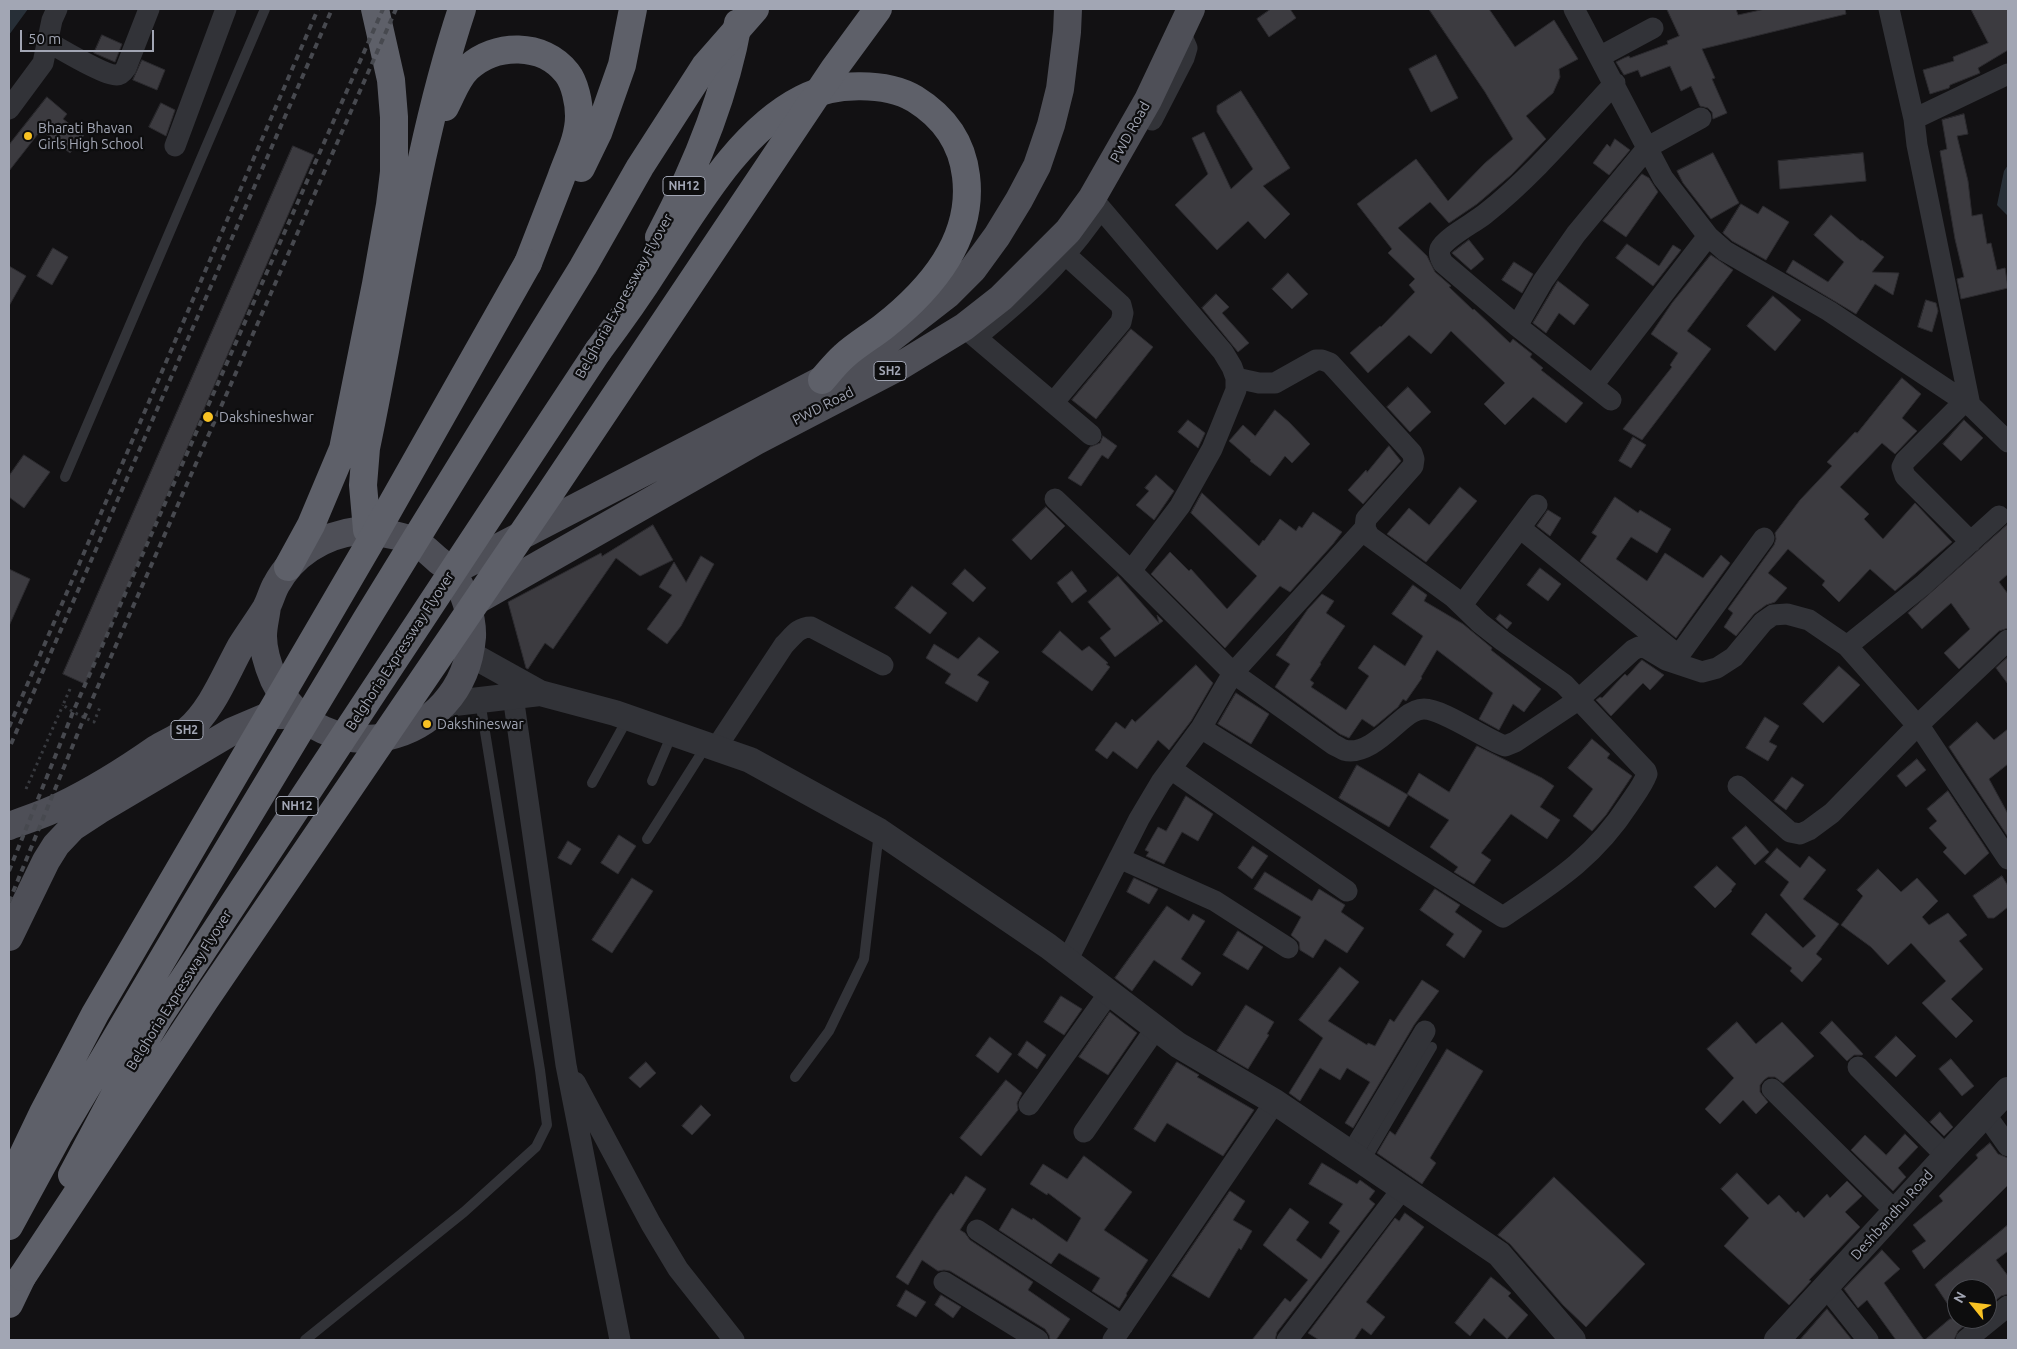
<!DOCTYPE html>
<html>
<head>
<meta charset="utf-8">
<style>
	body { margin:0 }
	#map { position:relative; width:2017px; height:1349px; overflow:hidden; background:#121113; font-family:Ubuntu,sans-serif }
	canvas { display:block }
	.frame { position:absolute; inset:0; border:10px solid #a2a6b4; pointer-events:none }
	.north { position:absolute; left:1947px; top:1279px; width:50px; height:50px; box-sizing:border-box; background:#0d0d0e; border:1px solid #494a50; border-radius:50%; rotate:299deg; font-size:14px; font-weight:700; line-height:20px; text-align:center; color:#a2a6b4 }
	.north::after { content:''; display:block; margin:auto; width:18px; height:22px; background:#f9c223; clip-path:polygon(50% 0,100% 100%,50% 72%,0 100%) }
	.scale { position:absolute; left:20px; top:30px; width:134px; height:22px; box-sizing:border-box; border:2px solid #a2a6b4; border-top:0; padding-left:6px; font-size:15px; line-height:18px; white-space:nowrap; color:#a2a6b4; -webkit-text-stroke:4px #0d0d0e; paint-order:stroke }
</style>
</head>
<body>
<div id="map">
<canvas width="2017" height="1349"></canvas>
<div class="frame"></div>
<div class="north">N</div>
<div class="scale">50 m</div>
</div>
<script>
const c = document.querySelector('canvas').getContext('2d');
c.lineJoin = 'round';
function fill(path, color) { c.fillStyle = color; c.fill(path, 'evenodd'); }
function stroke(path, color, width, dash) { c.strokeStyle = color; c.lineWidth = width; c.lineCap = dash ? 'butt' : 'round'; c.setLineDash(dash || []); c.stroke(path); }
function write(font, color, halo, rows, align = 'center') {
  c.font = font + ' Ubuntu,sans-serif'; c.lineWidth = 4.5; c.setLineDash([]); c.textBaseline = 'middle'; c.strokeStyle = halo; c.fillStyle = color; for (const [text, x, y, turn = 0] of rows) {
    c.save(); c.translate(x, y); c.rotate((+turn || 0) * Math.PI / 180); c.textAlign = isNaN(turn) ? turn : align; if (halo) c.strokeText(text, 0, 0); c.fillText(text, 0, 0); c.restore();
  }
}
const water = new Path2D(`
	M9 9H28L9 35Z
	M2008 165V216L1997 205 2004 171Z`);
const building = new Path2D(`
	M1271 9H1290L1296 18 1269 37 1257 19Z
	M1429 9H1489L1515 47 1554 20 1578 59 1559 69 1560 77 1553 93 1526 116 1546 139 1511 175 1477 204 1449 223 1430 202 1398 228 1427 256 1435 272 1451 286 1449 287 1473 310 1474 309 1510 343 1513 339 1532 354 1530 357 1543 368 1541 370 1583 403 1566 423 1533 397 1505 425 1484 404 1505 383 1451 331 1431 354 1409 335 1368 373 1350 353 1380 326 1381 327 1415 292 1409 285 1415 279 1388 253 1392 249 1357 204 1416 159 1448 201 1485 163 1513 139 1485 92Z
	M1667 9H1736L1738 15 1765 9H1845L1846 14 1702 49 1715 78 1712 79 1727 113 1713 119 1712 112 1708 108 1700 106 1691 86 1681 91 1670 66 1641 77 1638 70 1624 75 1616 62 1624 58 1629 56 1630 58 1668 44 1667 41 1679 36Z
	M1971 9H2008V50L1978 68 1980 73 1950 85 1949 88 1930 94 1923 70 1954 61 1953 57 1988 43Z
	M102 35 122 44 115 62 94 53Z
	M1436 55 1458 98 1431 112 1409 69Z
	M142 60 165 70 157 90 133 80Z
	M1241 91 1290 168 1263 186 1290 214 1265 239 1248 221 1217 250 1175 205 1208 174 1192 138 1204 132 1231 189 1253 169 1217 112V106Z
	M47 97 67 114 63 119 84 135 70 153 41 130 9 171V145Z
	M161 103 175 110 166 136 149 127Z
	M1964 114 1968 134 1957 136 1968 181 1972 216 1982 214 1987 244 1991 243 1997 270 2005 268 2008 288 1961 299 1957 279 1964 277 1955 239 1940 151 1947 149 1942 120Z
	M1615 139 1630 150 1609 175 1593 163 1607 144 1610 147Z
	M293 146 314 155 85 684 63 674Z
	M1713 153 1739 203 1711 219 1683 183 1677 171Z
	M1863 153 1866 181 1780 189 1778 161Z
	M1642 174 1649 178 1658 192 1626 237 1603 221Z
	M1741 204 1758 214 1763 206 1789 222 1766 260 1732 241 1723 233Z
	M1831 215 1861 241 1862 240 1884 257 1872 272 1899 273 1893 295 1875 284 1856 314 1786 272 1793 260 1828 282 1844 262 1814 235Z
	M1469 240 1484 259 1471 270 1452 253Z
	M1627 244 1659 266 1673 245 1681 250 1653 286 1616 258Z
	M53 248 68 257 52 285 37 276Z
	M1711 255 1733 270 1687 331 1711 349 1642 440 1623 429 1672 367 1670 365 1678 353 1651 334 1672 303Z
	M1514 262 1533 274 1522 293 1502 280Z
	M9 266 26 276 9 306Z
	M1288 273 1308 294 1292 309 1272 289Z
	M1558 281 1589 305 1574 325 1559 313 1546 333 1533 323Z
	M1216 294 1229 307 1222 313 1249 343 1238 352 1202 308Z
	M1773 296 1801 320 1775 351 1747 326Z
	M1926 300 1936 303 1938 311 1932 332 1918 327Z
	M1131 329 1153 347 1096 419 1072 400Z
	M1902 378 1921 394 1902 418 1917 431 1895 454 1882 443 1840 487 1869 514 1864 519 1883 539 1915 503 1952 542 1895 591 1870 569 1839 602 1822 585 1825 581 1788 549 1768 573 1787 588 1775 602 1766 605 1754 614 1736 636 1724 627 1733 613 1728 609 1774 545 1776 539 1775 533 1800 500 1832 466 1827 462 1855 432 1857 433Z
	M1408 387 1431 412 1410 432 1387 407Z
	M1275 410 1289 422 1310 444 1292 463 1285 456 1270 476 1250 461 1251 460 1229 441 1243 425 1255 436Z
	M1188 420 1205 433 1198 448 1178 432Z
	M1964 420 1983 438 1961 461 1943 444Z
	M1103 436 1117 446 1108 459 1102 455 1081 486 1068 478 1090 447 1100 443Z
	M1633 437 1646 445 1631 468 1619 461Z
	M1389 446 1401 461 1363 504 1348 490 1366 470 1367 472Z
	M24 455 50 472 24 508 9 497V476Z
	M1156 475 1174 491 1154 520 1136 505 1149 491 1145 488Z
	M1460 487 1477 501 1426 562 1387 534 1409 508 1429 525Z
	M1202 493 1259 546 1263 540 1264 541 1280 519 1296 531 1299 526 1302 528 1313 512 1342 532 1333 544 1290 592 1280 586 1225 648 1151 574 1170 552 1189 571 1191 569 1227 609 1257 576 1191 513Z
	M1615 497 1638 513 1640 510 1671 529 1657 553 1631 537 1616 559 1647 581 1665 553 1703 578 1721 555 1730 563 1676 638 1580 561 1597 536 1592 533Z
	M1046 507 1065 526 1031 560 1012 540Z
	M1548 510 1561 518 1550 536 1537 526Z
	M2008 524V574L1999 582 2008 594V628L1999 631 1959 669 1944 653 1970 629 1951 603 1922 629 1908 613Z
	M653 525 673 560 640 576 616 558 553 649 545 643 528 669 526 668 508 602 601 553 602 556Z
	M701 556 714 564 681 626 667 644 647 629 672 595 659 587 674 562 686 582Z
	M1540 568 1561 584 1548 601 1527 585Z
	M9 569 30 579 9 626Z
	M965 569 986 588 973 602 952 584Z
	M1072 571 1087 591 1072 603 1057 583Z
	M1118 576 1159 623 1157 615 1163 621 1115 657 1100 638 1111 629 1088 602Z
	M1413 585 1427 595 1424 601 1463 624 1492 648 1491 650 1541 689 1524 712 1513 704 1499 730 1479 719 1493 693 1437 650 1421 677 1422 678 1406 701 1403 699 1398 707 1374 727 1362 719 1349 738 1340 734 1275 687 1290 664 1276 655 1308 609 1322 594 1334 601 1326 613 1345 626 1320 663 1321 664 1310 680 1314 683 1311 687 1346 710 1369 676 1358 668 1374 645 1405 666 1423 636 1392 614Z
	M912 586 947 613 930 634 895 608Z
	M1500 614 1512 623 1507 629 1496 619Z
	M1060 631 1082 651 1089 646 1108 663 1106 664 1110 667 1092 691 1042 652Z
	M979 637 999 652 977 675 989 682 977 702 945 683 951 674 926 658 934 644 958 659Z
	M2008 657V684L1996 668Z
	M1642 660 1664 675 1650 690 1643 683 1611 716 1596 700 1600 697 1602 698 1620 679 1625 674 1627 676Z
	M1196 665 1213 683 1191 721 1169 750 1158 740 1137 769 1113 751 1107 759 1095 750 1116 722 1125 729 1132 719 1135 722Z
	M1839 666 1860 685 1823 723 1803 704Z
	M1236 693 1269 714 1251 744 1218 724Z
	M1765 717 1779 726 1769 742 1777 746 1768 761 1746 748Z
	M1977 722 1994 740 2008 729V764L1989 779 2008 814V837L1949 747Z
	M1592 739 1610 754 1607 758 1632 776 1606 815 1592 831 1573 816 1593 789 1568 768Z
	M1477 746 1542 778 1554 786 1540 807 1560 820 1547 839 1511 814 1481 853 1491 860 1474 884 1454 872 1458 867 1430 847 1449 820 1407 794 1419 773 1449 792Z
	M1917 759 1926 770 1906 787 1897 776Z
	M1357 765 1408 795 1389 827 1339 798Z
	M1792 777 1804 785 1786 810 1774 801Z
	M1948 791 1989 853 1965 875 1943 852 1947 848 1929 828 1937 821 1927 809Z
	M1186 796 1213 814 1198 841 1182 832 1164 864 1146 856 1149 852 1145 850 1158 827 1166 831Z
	M1746 826 1769 852 1755 865 1732 838Z
	M619 835 636 846 618 874 601 863Z
	M568 841 581 849 571 865 558 858Z
	M1253 846 1268 856 1252 879 1238 868Z
	M1777 848 1800 868 1809 856 1826 870 1803 899 1839 924 1816 954 1822 959 1802 982 1790 971 1792 968 1751 934 1766 913 1803 948 1816 936 1780 895 1789 882 1765 862Z
	M1717 866 1736 884 1731 890 1732 891 1715 908 1694 887Z
	M1878 869 1901 892 1917 878 1938 901 1922 917 1929 925 1948 913 1967 935 1959 941 1983 969 1951 999 1973 1021 1956 1038 1922 1003 1946 981 1911 943 1888 965 1871 947 1841 925 1863 896 1857 890Z
	M1265 872 1312 901 1319 889 1345 905 1341 912 1364 928 1347 953 1325 939 1313 958 1300 950 1299 942 1291 935 1301 917 1254 889Z
	M2002 876 2008 886V907L1994 918H1988L1973 896Z
	M632 878 653 891 612 953 592 940Z
	M1134 878 1158 889 1149 904 1127 892Z
	M1435 889 1460 905 1455 912 1482 931 1464 958 1446 945 1454 934 1420 910Z
	M1167 906 1189 921 1193 914 1205 921 1181 959 1201 973 1192 986 1154 960 1132 991 1115 978Z
	M1238 931 1263 947 1248 970 1223 955Z
	M1340 967 1359 982 1328 1021 1367 1045 1368 1043 1375 1046 1390 1019 1394 1022 1422 980 1439 991 1414 1025 1353 1128 1345 1123 1370 1082 1347 1068 1340 1080 1320 1068 1300 1101 1289 1093 1323 1038 1299 1020Z
	M1061 996 1082 1009 1064 1035 1044 1022Z
	M1246 1005 1274 1022 1267 1034 1269 1035 1248 1069 1217 1051Z
	M1110 1012 1137 1033 1108 1075 1079 1057Z
	M1832 1021 1863 1054 1862 1055H1854L1847 1061 1820 1033Z
	M1737 1022 1756 1044 1782 1022 1814 1056 1783 1083 1775 1077H1768L1764 1080 1760 1085V1092L1768 1102 1756 1114 1743 1100 1720 1124 1705 1109 1734 1078 1707 1049Z
	M1896 1036 1916 1056 1896 1077 1875 1057Z
	M990 1037 1012 1054 998 1073 976 1056Z
	M1027 1041 1046 1055 1037 1069 1018 1055Z
	M1447 1049 1483 1071 1430 1158 1436 1163 1422 1184 1377 1153 1390 1131 1395 1135Z
	M1951 1059 1974 1086 1962 1096 1939 1069Z
	M646 1062 656 1073 640 1088 629 1078Z
	M1177 1062 1199 1075 1197 1077 1254 1110 1223 1156 1167 1123 1155 1142 1134 1129Z
	M1006 1080 1022 1093 1017 1103 1018 1110 981 1156 960 1138Z
	M701 1105 711 1115 692 1135 682 1126Z
	M1940 1112 1953 1127 1944 1136 1930 1122Z
	M1905 1134 1918 1147 1898 1168 1906 1177 1893 1191 1851 1150 1865 1135 1886 1155Z
	M1990 1143 1998 1154 2008 1158V1185L1924 1269 1912 1251 1926 1241 1913 1225 1943 1201 1939 1196 1978 1158 1976 1155Z
	M1084 1156 1132 1192 1104 1230 1148 1260 1126 1294 1127 1295 1119 1308 1092 1291 1100 1278 1059 1253 1051 1264 999 1230 1012 1208 1032 1220 1033 1218 1067 1242 1081 1218 1048 1193 1047 1195 1030 1184 1043 1164 1067 1179Z
	M1322 1163 1357 1184 1360 1180 1375 1191 1369 1199 1375 1204 1277 1332 1275 1340H1252L1285 1298 1290 1302 1308 1280 1263 1245 1290 1208 1309 1222 1296 1240 1321 1259 1340 1231 1329 1223 1343 1204 1309 1184Z
	M1737 1173 1768 1205 1779 1195 1796 1213 1798 1211 1804 1218 1827 1194 1830 1198 1847 1181 1862 1196 1845 1212 1860 1227 1809 1280 1811 1281 1789 1305 1724 1246 1749 1218 1721 1189Z
	M966 1176 986 1189 960 1230 965 1233 970 1240 1033 1282 1028 1290 1070 1319 1056 1340H1050L1049 1335 1045 1329 950 1271 944 1270 938 1271 922 1260 908 1285 896 1277 937 1213 951 1193 953 1195Z
	M1554 1177 1645 1264 1586 1327 1563 1305 1510 1244 1498 1235Z
	M1230 1191 1245 1201 1233 1220 1252 1231 1241 1250 1239 1248 1209 1298 1172 1276Z
	M1405 1213 1424 1227 1366 1302 1385 1317 1371 1335 1362 1328 1354 1340H1319L1308 1333 1395 1218 1399 1221Z
	M2008 1225V1251L1996 1260 2008 1276V1294L2001 1296 1990 1305 1987 1301V1289H1957V1318L1935 1285Z
	M1882 1250 1900 1269 1884 1283 1924 1340H1896L1867 1300 1858 1308 1844 1289Z
	M1491 1277 1511 1293 1508 1296 1528 1315 1507 1339 1484 1318 1470 1336 1455 1323Z
	M906 1290 926 1302 916 1317 897 1306Z
	M941 1295 961 1307 953 1318 935 1305Z
	M1827 1309 1852 1340H1800Z
	M1950 1319H1972L1958 1331 1954 1340H1925Z`);
const path = new Path2D(`
	M70 689 63 705 73 712 94 722 100 707
	M26 789 63 705`);
const service = new Path2D(`
	M65 477 265 9
	M652 781 672 734
	M592 783 628 718
	M647 839 706 746
	M795 1077 829 1031 864 959 879 832
	M1365 1161 1432 1047
	M305 1340 464 1212 536 1147 547 1125 540 1070 480 701`);
const minor = new Path2D(`
	M1574 9 1663 178 1708 236 1725 251 1829 311 1970 405 2008 442
	M1889 9 1914 119 1917 145 1970 405
	M48 42C61 49 105 76 117 75 121 75 124 71 126 68L149 9
	M1601 56 1653 28
	M9 109 43 63 52 20 57 9
	M1914 119 2008 74
	M1152 120 1184 58 1187 48 1180 32
	M175 146 226 9
	M1092 198 1223 352 1232 367 1236 378V390L1212 449 1180 506 1131 571
	M1517 326 1543 281 1576 234 1648 147 1701 118
	M966 329 1091 435
	M976 337C1023 299 1057 269 1093 219
	M1593 385 1708 236
	M1611 400 1517 326 1443 263C1441 259 1438 255 1440 249 1446 237 1474 223 1485 214 1533 176 1573 128 1615 83
	M1964 402 1905 461 1902 467 1905 476 1971 542
	M1053 403 1121 322 1123 313 1121 305 1066 255
	M1055 499 1131 571 1233 673 1334 745C1337 746 1341 749 1344 750 1366 756 1389 730 1404 718 1410 713 1416 709 1424 709 1443 709 1483 738 1505 746L1515 742 1578 700 1633 650 1639 647 1646 648 1666 660 1702 672 1717 668 1734 657 1763 622 1773 615 1787 614 1809 620 1847 646 1923 585 1999 516
	M1520 528 1674 652
	M1462 605 1537 505
	M1847 646 1924 733 2008 859
	M1674 662 1764 538
	M516 680 513 696 566 1065 620 1340
	M1201 728 1503 917C1555 882 1594 858 1629 804 1635 795 1643 785 1647 774L1646 771 1564 684 1503 641 1480 623 1453 597 1369 536 1365 528 1366 519 1413 466 1414 459 1412 453 1330 363 1322 360H1316L1275 383H1259L1236 378
	M716 748 784 645C793 636 798 627 811 627L883 665
	M1171 769 1347 891
	M1738 786 1790 832 1800 834 1809 830 1832 813 1917 726 2008 640
	M1119 858 1215 901 1288 948
	M1067 961 1139 819 1161 782 1201 728 1233 673 1365 528
	M1858 1067 1946 1156
	M575 1082 651 1224 678 1269 734 1340
	M1772 1089 1896 1212
	M1029 1105 1109 993
	M1986 1115 2008 1146
	M1084 1132 1156 1028
	M1352 1153 1425 1031
	M977 1230 1123 1326
	M944 1282 1038 1340
	M1826 1287 1868 1340
	M1113 1340 1275 1102
	M1287 1340 1403 1188
	M1966 1340 2008 1306`);
const tertiary = new Path2D(`
	M470 654 540 693 615 713 750 760 879 831 1048 946 1178 1045 1275 1102 1499 1254 1573 1340
	M446 704 540 693
	M1777 1340 1946 1156 2008 1090`);
const primary = new Path2D(`
	M451 572 822 380 884 344 947 295 973 269 997 236 1019 200 1037 166 1051 125 1060 89 1067 32 1068 9
	M472 603 756 441 900 366 964 327 1001 298 1068 231 1092 198 1148 100 1191 9
	M9 826C26 820 44 814 61 806 94 790 126 770 156 749 166 743 178 738 187 731 212 710 225 675 241 646 249 633 258 621 266 608 270 601 272 592 276 585 292 555 323 535 357 531 368 530 406 536 416 542 424 547 432 555 439 561 443 564 448 567 451 571 463 586 473 618 472 637 463 747 321 778 274 680 268 666 263 651 263 636 263 626 266 616 267 606
	M9 937 46 861 56 845 73 827 99 810 231 732 271 715H283`);
const motorway = new Path2D(`
	M445 107C452 94 457 78 468 68 495 43 543 42 567 73 575 83 579 103 579 116 579 138 568 158 561 178 550 206 539 235 528 263
	M581 168 598 133 622 65 633 9
	M659 237C694 171 725 97 738 23
	M598 351C619 323 639 295 658 265 696 208 739 131 802 99 832 83 885 81 915 99 944 117 962 142 966 176 974 240 930 290 883 327 870 337 856 345 844 356 836 363 829 372 822 380
	M367 530 363 485 366 448C397 302 415 151 462 9
	M288 567 311 525 343 449 376 284 390 205 394 172V117L391 80 375 9
	M9 1304 22 1277`);
const rail = new Path2D(`
	M9 727 318 9
	M11 744 332 9
	M9 871 73 712 383 9
	M9 902 84 718 396 9`);
const motorwayBridge = new Path2D(`
	M72 1175 129 1068 160 1015 598 351
	M9 1184 43 1113 95 1014 368 546 528 263
	M9 1226 58 1136 191 911 366 620 583 267 640 167 705 66 755 9
	M22 1277 205 1000 550 493 834 69 878 9`);
const markers = [
	[28,136,5,"#f9c223"],
	[208,417,6,"#f9c223"],
	[427,724,5,"#f9c223"]
];
const shields = [
	[684,186,42],
	[890,371,32],
	[187,730,32],
	[297,806,42]
];
const shieldNames = [
	["NH12",684,186],
	["SH2",890,371],
	["SH2",187,730],
	["NH12",297,806]
];
const poiNames = [
	["Bharati Bhavan",38,128],
	["Girls High School",38,144],
	["Dakshineshwar",219,417],
	["Dakshineswar",437,724]
];
const streetNames = [
	["PWD Road",1130,132,-61],
	["Belghoria Expressway Flyover",624,296,-61],
	["PWD Road",823,406,-27],
	["Belghoria Expressway Flyover",400,651,-57],
	["Belghoria Expressway Flyover",179,990,-58],
	["Deshbandhu Road",1892,1215,-48]
];
fill(water, '#272f37');
fill(building, '#3c3b40');
stroke(building, '#2c2b2f', 1);
stroke(path, '#383a3f', 3, [2.5, 4]);
stroke(service, '#323338', 10);
stroke(minor, '#323338', 21);
stroke(tertiary, '#323338', 26);
stroke(primary, '#4e4f57', 28);
stroke(motorway, '#5e6069', 28);
stroke(rail, '#47494f', 4, [6, 5]);
stroke(motorwayBridge, '#5e6069', 28);
for (const [x, y, r, color] of markers) { const dot = new Path2D(); dot.arc(x, y, r, 0, 2 * Math.PI); c.fillStyle = color; c.fill(dot); stroke(dot, '#0d0d0e', 2); }
for (const [x, y, w] of shields) { const box = new Path2D(); box.roundRect(x - w / 2, y - 9.5, w, 19, 4); c.fillStyle = '#0d0d0e'; c.fill(box); stroke(box, '#a2a6b4', 1); }
write('bold 12px', '#a2a6b4', null, shieldNames);
write('14px', '#a2a6b4', '#0d0d0e', poiNames, 'left');
write('14px', '#a2a6b4', '#0d0d0e', streetNames);
</script>
</body>
</html>
